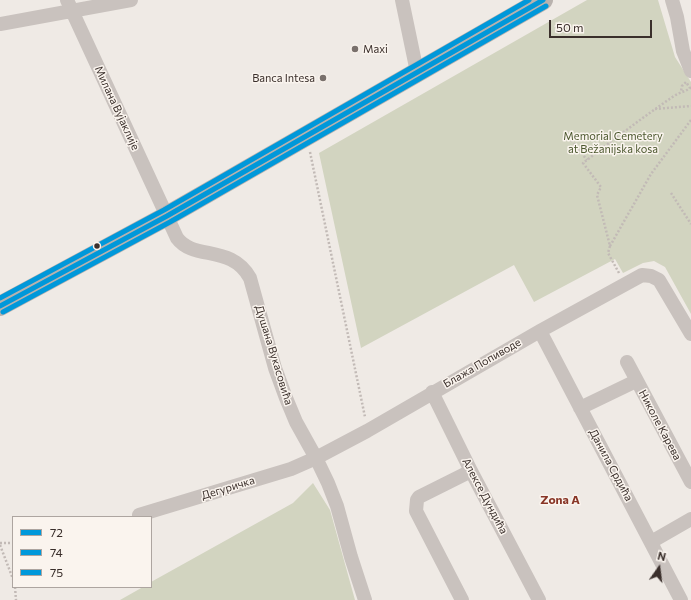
<!DOCTYPE html>
<html>
<head>
<meta charset="utf-8">
<style>
	body { margin:0 }
	#map { position:relative; width:691px; height:600px; overflow:hidden; background:#efeae5; font-family:Commissioner,sans-serif }
	canvas { display:block }
	.legend { position:absolute; left:12px; top:516px; width:140px; height:72px; box-sizing:border-box; background:#faf4ee; border:1px solid #ada5a0; margin:0; padding:5px 7px; list-style:none; font-size:12px; color:#3a2f2b }
	.legend li { display:flex; align-items:center; gap:8px; height:20px }
	.legend b { width:20px; border:1px solid #ada5a0 }
	.north { position:absolute; left:639px; top:548px; width:40px; height:40px; -webkit-text-stroke:3px #faf4ee; paint-order:stroke; rotate:14deg; font-size:11px; font-weight:700; line-height:16px; text-align:center; color:#3a2f2b }
	.north::after { content:''; display:block; margin:auto; width:14px; height:18px; background:#3a2f2b; clip-path:polygon(50% 0,100% 100%,50% 72%,0 100%) }
	.scale { position:absolute; left:549px; top:20px; width:103px; height:18px; box-sizing:border-box; border:2px solid #3a2f2b; border-top:0; padding-left:5px; font-size:12px; line-height:14px; white-space:nowrap; color:#3a2f2b; -webkit-text-stroke:3px #faf4ee; paint-order:stroke }
</style>
</head>
<body>
<div id="map">
<canvas width="691" height="600"></canvas>
<ul class="legend">
<li><b style="height:5px;background:#0098da"></b>72</li>
<li><b style="height:5px;background:#0098da"></b>74</li>
<li><b style="height:5px;background:#0098da"></b>75</li>
</ul>
<div class="north">N</div>
<div class="scale">50 m</div>
</div>
<script>
const c = document.querySelector('canvas').getContext('2d');
c.lineJoin = 'round';
function fill(path, color) { c.fillStyle = color; c.fill(path, 'evenodd'); }
function stroke(path, color, width, dash) { c.strokeStyle = color; c.lineWidth = width; c.lineCap = dash ? 'butt' : 'round'; c.setLineDash(dash || []); c.stroke(path); }
function write(font, color, halo, rows, align = 'center') {
  c.font = font + ' Commissioner,sans-serif'; c.lineWidth = 3; c.setLineDash([]); c.textBaseline = 'middle'; c.strokeStyle = halo; c.fillStyle = color; for (const [text, x, y, turn = 0] of rows) {
    c.save(); c.translate(x, y); c.rotate((+turn || 0) * Math.PI / 180); c.textAlign = isNaN(turn) ? turn : align; if (halo) c.strokeText(text, 0, 0); c.fillText(text, 0, 0); c.restore();
  }
}
const green = new Path2D(`
	M587 0H658L675 57 691 82V314L665 267 654 261 643 263 623 273 615 259 534 302 514 265 361 348 319 153Z
	M313 483 330 510 355 600H120L143 587H151V582L293 503Z`);
const path = new Path2D(`
	M655 109 691 106
	M569 137 587 160
	M310 152 365 417
	M671 193 691 224
	M610 246 651 174 691 120
	M619 273 608 253 610 246 597 195 601 187 583 163C613 140 643 117 674 96 680 92 685 92 690 88L686 82 682 86 681 91
	M0 543H13
	M0 545 13 579
	M15 587 16 600`);
const minor = new Path2D(`
	M67 0 177 238C194 261 231 244 250 278L275 368 286 398 296 422 316 458 328 483 337 506 351 557 365 600
	M402 0 417 72
	M672 0 677 17 683 51 691 71
	M0 24 131 0
	M540 331 681 600
	M627 362 691 482
	M432 392 471 471 539 600
	M580 408 636 381
	M139 515 291 469 316 458 367 431 540 331 642 275 651 276 659 280 691 334
	M651 542 691 519
	M462 600 416 511 417 500 419 497 471 471`);
const secondary = new Path2D(`
	M0 306 167 216 543 0`);
const bus1 = new Path2D(`
	M0 306 167 216 543 0`);
const bus2 = new Path2D(`
	M3 312 170 222 546 6`);
const bus3 = new Path2D(`
	M0 298 164 210 529 0`);
const markers = [
	[355,49,4,"#79706c"],
	[323,78,4,"#79706c"],
	[97,246,3.5,"#3a2f2b"]
];
const poiNames = [
	["Maxi",363,49],
	["Banca Intesa",315,78,"right"]
];
const streetNames = [
	["Милана Вујаклије",117,108,65],
	["Душана Вукасовића",274,355,73],
	["Блажа Попиводе",482,363,-30],
	["Николе Карева",660,425,62],
	["Данила Срдића",611,465,62],
	["Дегуричка",228,488,-17],
	["Алексе Дундића",485,496,62]
];
const parkNames = [
	["Memorial Cemetery",613,136],
	["at Bežanijska kosa",613,149]
];
const neighbourhoodNames = [
	["Zona A",560,500]
];
fill(green, '#d2d4c0');
stroke(path, '#c2bab6', 2.5, [2, 2]);
stroke(minor, '#c9c2be', 14);
stroke(secondary, '#b9b2ae', 20);
stroke(bus1, '#0098da', 5);
stroke(bus2, '#0098da', 5);
stroke(bus3, '#0098da', 5);
for (const [x, y, r, color] of markers) { const dot = new Path2D(); dot.arc(x, y, r, 0, 2 * Math.PI); c.fillStyle = color; c.fill(dot); stroke(dot, '#faf4ee', 1.5); }
write('11px', '#3a2f2b', '#faf4ee', poiNames, 'left');
write('11px', '#3a2f2b', '#faf4ee', streetNames);
write('11px', '#4c582f', '#faf4ee', parkNames);
write('bold 12px', '#883526', '#faf4ee', neighbourhoodNames);
</script>
</body>
</html>
